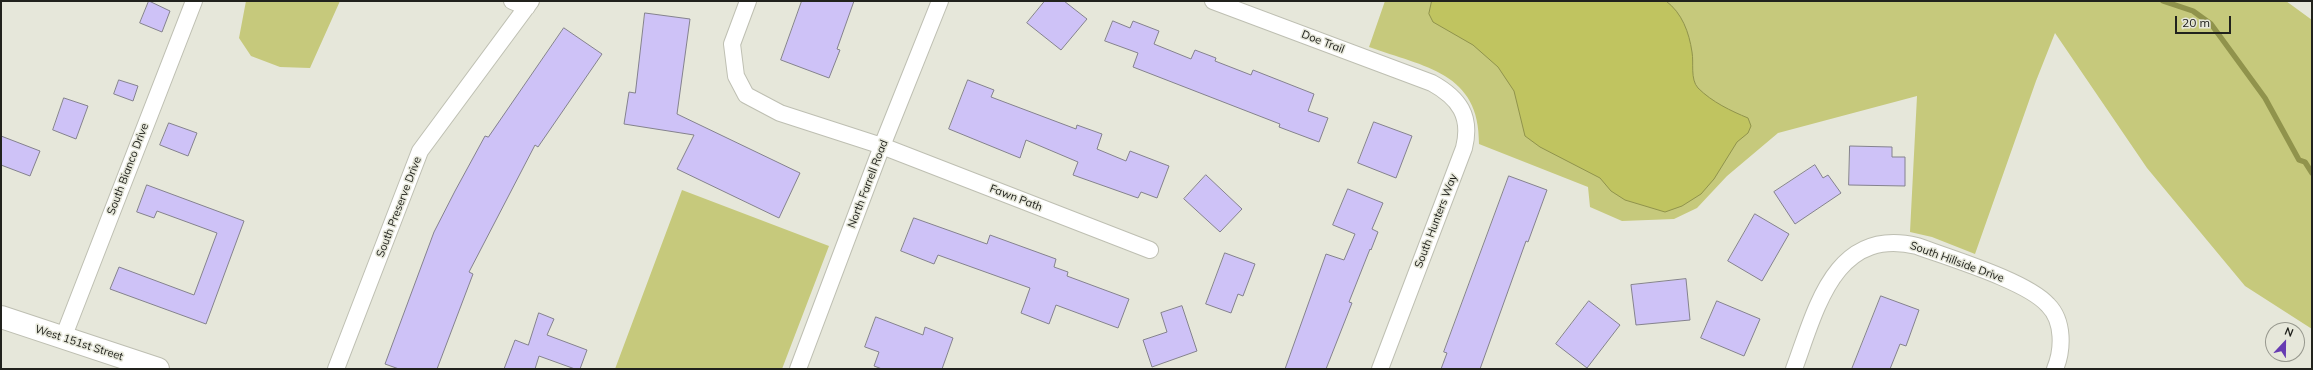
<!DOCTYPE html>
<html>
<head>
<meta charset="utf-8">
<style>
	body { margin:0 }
	#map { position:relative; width:2313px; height:370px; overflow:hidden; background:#e6e7da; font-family:Mulish,sans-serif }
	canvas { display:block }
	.frame { position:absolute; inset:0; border:2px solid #21221d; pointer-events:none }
	.north { position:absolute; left:2265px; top:322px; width:40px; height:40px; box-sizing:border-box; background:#e6e7da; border:1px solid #97988e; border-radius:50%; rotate:22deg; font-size:11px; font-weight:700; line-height:16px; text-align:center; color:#21221d }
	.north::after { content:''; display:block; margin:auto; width:14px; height:18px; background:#663bb2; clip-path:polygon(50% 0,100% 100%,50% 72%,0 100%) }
	.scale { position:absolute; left:2175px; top:16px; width:56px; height:18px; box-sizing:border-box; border:2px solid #21221d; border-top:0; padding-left:5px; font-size:12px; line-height:14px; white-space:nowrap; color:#21221d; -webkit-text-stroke:3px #e6e7da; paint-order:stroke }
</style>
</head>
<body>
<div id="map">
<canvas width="2313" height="370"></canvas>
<div class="frame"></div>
<div class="north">N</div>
<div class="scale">20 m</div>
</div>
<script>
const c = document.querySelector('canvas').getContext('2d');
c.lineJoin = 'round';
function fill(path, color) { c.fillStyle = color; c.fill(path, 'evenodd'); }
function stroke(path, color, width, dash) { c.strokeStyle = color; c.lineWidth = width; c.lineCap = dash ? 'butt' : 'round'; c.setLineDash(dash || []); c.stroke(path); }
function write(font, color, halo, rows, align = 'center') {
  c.font = font + ' Mulish,sans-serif'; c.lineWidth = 3; c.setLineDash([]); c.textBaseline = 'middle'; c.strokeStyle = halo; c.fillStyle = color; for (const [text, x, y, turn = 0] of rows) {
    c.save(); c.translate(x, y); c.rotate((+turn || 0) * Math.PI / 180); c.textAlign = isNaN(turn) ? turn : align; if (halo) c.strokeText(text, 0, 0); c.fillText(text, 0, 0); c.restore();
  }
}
const green = new Path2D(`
	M246 1H340L310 68 280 67 251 56 239 38Z
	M1385 1H2286L2312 20V329L2245 286 2147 168 2055 33 2036 81 1975 254 1932 237 1910 232 1917 96 1778 133 1727 176 1697 208 1674 219 1622 221 1590 207 1588 187 1479 144C1480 72 1424 67 1369 47Z
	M682 190 829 246 782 369H615Z`);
const water = new Path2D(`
	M1432 1H1666C1682 13 1689 32 1692 52 1694 63 1690 79 1698 88 1712 102 1731 111 1748 118L1751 126 1748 133 1737 142 1714 179 1701 194 1682 206 1665 212 1625 200 1611 191 1600 178 1540 147 1525 136 1514 91 1498 67 1473 45 1433 22 1429 14Z`);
const stream = new Path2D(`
	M2163 1 2193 11 2211 24 2265 98 2299 160 2305 162 2312 173`);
const building = new Path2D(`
	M149 1 170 11 162 32 140 23Z
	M802 1H854L837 49 840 50 829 78 781 60Z
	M1045 1H1064L1087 19 1061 50 1027 23Z
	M645 13 690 19 677 114 800 173 779 218 677 169 694 135 624 124 629 92 635 93Z
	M1113 21 1130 28 1133 21 1159 31 1154 44 1191 59 1195 50 1216 58 1215 61 1251 75 1253 70 1314 94 1308 111 1328 118 1319 142 1279 127 1280 124 1133 67 1138 53 1105 41Z
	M564 28 602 54 538 147 535 145 469 272 473 274 437 369H399L385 364 434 232 455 191 485 136 488 137Z
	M119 80 138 86 133 101 114 94Z
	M968 80 994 90 991 97 1076 129 1077 125 1102 134 1097 149 1126 161 1130 151 1169 166 1157 198 1141 192 1138 198 1073 175 1078 162 1026 140 1020 158 949 129Z
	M64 98 88 106 76 139 53 130Z
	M1374 122 1412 136 1396 178 1358 163Z
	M169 123 197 133 188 156 160 145Z
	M1 136 40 151 30 176 1 165Z
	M1850 146 1892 147V157H1905V186L1849 185Z
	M1815 165 1823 178 1828 175 1841 193 1795 224 1774 192Z
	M1206 175 1242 209 1220 232 1184 199Z
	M1509 176 1547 190 1528 242 1526 241 1480 369H1441L1447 353 1444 352Z
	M147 185 244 221 206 324 110 289 119 267 194 295 217 233 157 211 154 218 137 212Z
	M1348 189 1383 203 1372 229 1378 232 1371 250 1370 249 1349 302 1352 303 1326 369H1285L1326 254 1344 260 1355 234 1333 225Z
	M1755 214 1789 234 1762 281 1728 261Z
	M914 218 987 244 990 235 1056 259 1054 267 1068 272 1067 276 1129 299 1118 328 1056 305 1049 324 1021 313 1030 288 938 255 934 264 901 251Z
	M1225 253 1255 264 1243 296 1238 294 1231 313 1206 304Z
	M1686 279 1690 320 1636 325 1631 285Z
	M1881 296 1919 310 1906 346 1900 344 1890 369H1852Z
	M1589 301 1620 325 1587 368 1556 344Z
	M1717 301 1760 319 1744 356 1701 338Z
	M1182 306 1197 351 1152 367 1143 340 1167 332 1161 313Z
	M539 313 554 319 547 335 587 350 580 369H575L539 356 535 369H504L515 340 528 345Z
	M876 317 923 335 925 327 953 338 942 369H882L874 366 879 352 865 347Z`);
const street = new Path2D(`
	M512 1 527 7
	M748 1 732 44 736 76 746 95 780 113 882 146 1150 250
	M1213 1 1432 83C1459 98 1472 116 1464 148L1380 369
	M63 338 194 1
	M336 369 420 151 531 1
	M798 369 882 146 940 1
	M1794 369C1816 310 1834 226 1917 246 1949 258 2027 281 2048 305 2064 321 2063 350 2055 369`);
const secondary = new Path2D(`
	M1 317 158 369`);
const streetNames = [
	["Doe Trail",1323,42,21],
	["South Bianco Drive",128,169,-69],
	["North Farrell Road",868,184,-69],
	["Fawn Path",1016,198,21],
	["South Preserve Drive",399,207,-69],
	["South Hunters Way",1436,221,-69],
	["South Hillside Drive",1957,262,20],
	["West 151st Street",79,343,18]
];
fill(green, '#c6c97c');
fill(water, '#c0c460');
stroke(water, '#90934c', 1);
stroke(stream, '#90934c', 5.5);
fill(building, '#cec2f7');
stroke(building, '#84828d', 1);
stroke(street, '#bebfb2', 18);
stroke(secondary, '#bebfb2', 24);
stroke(street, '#fff', 16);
stroke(secondary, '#fff', 22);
write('11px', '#21221d', '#e6e7da', streetNames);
</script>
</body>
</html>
